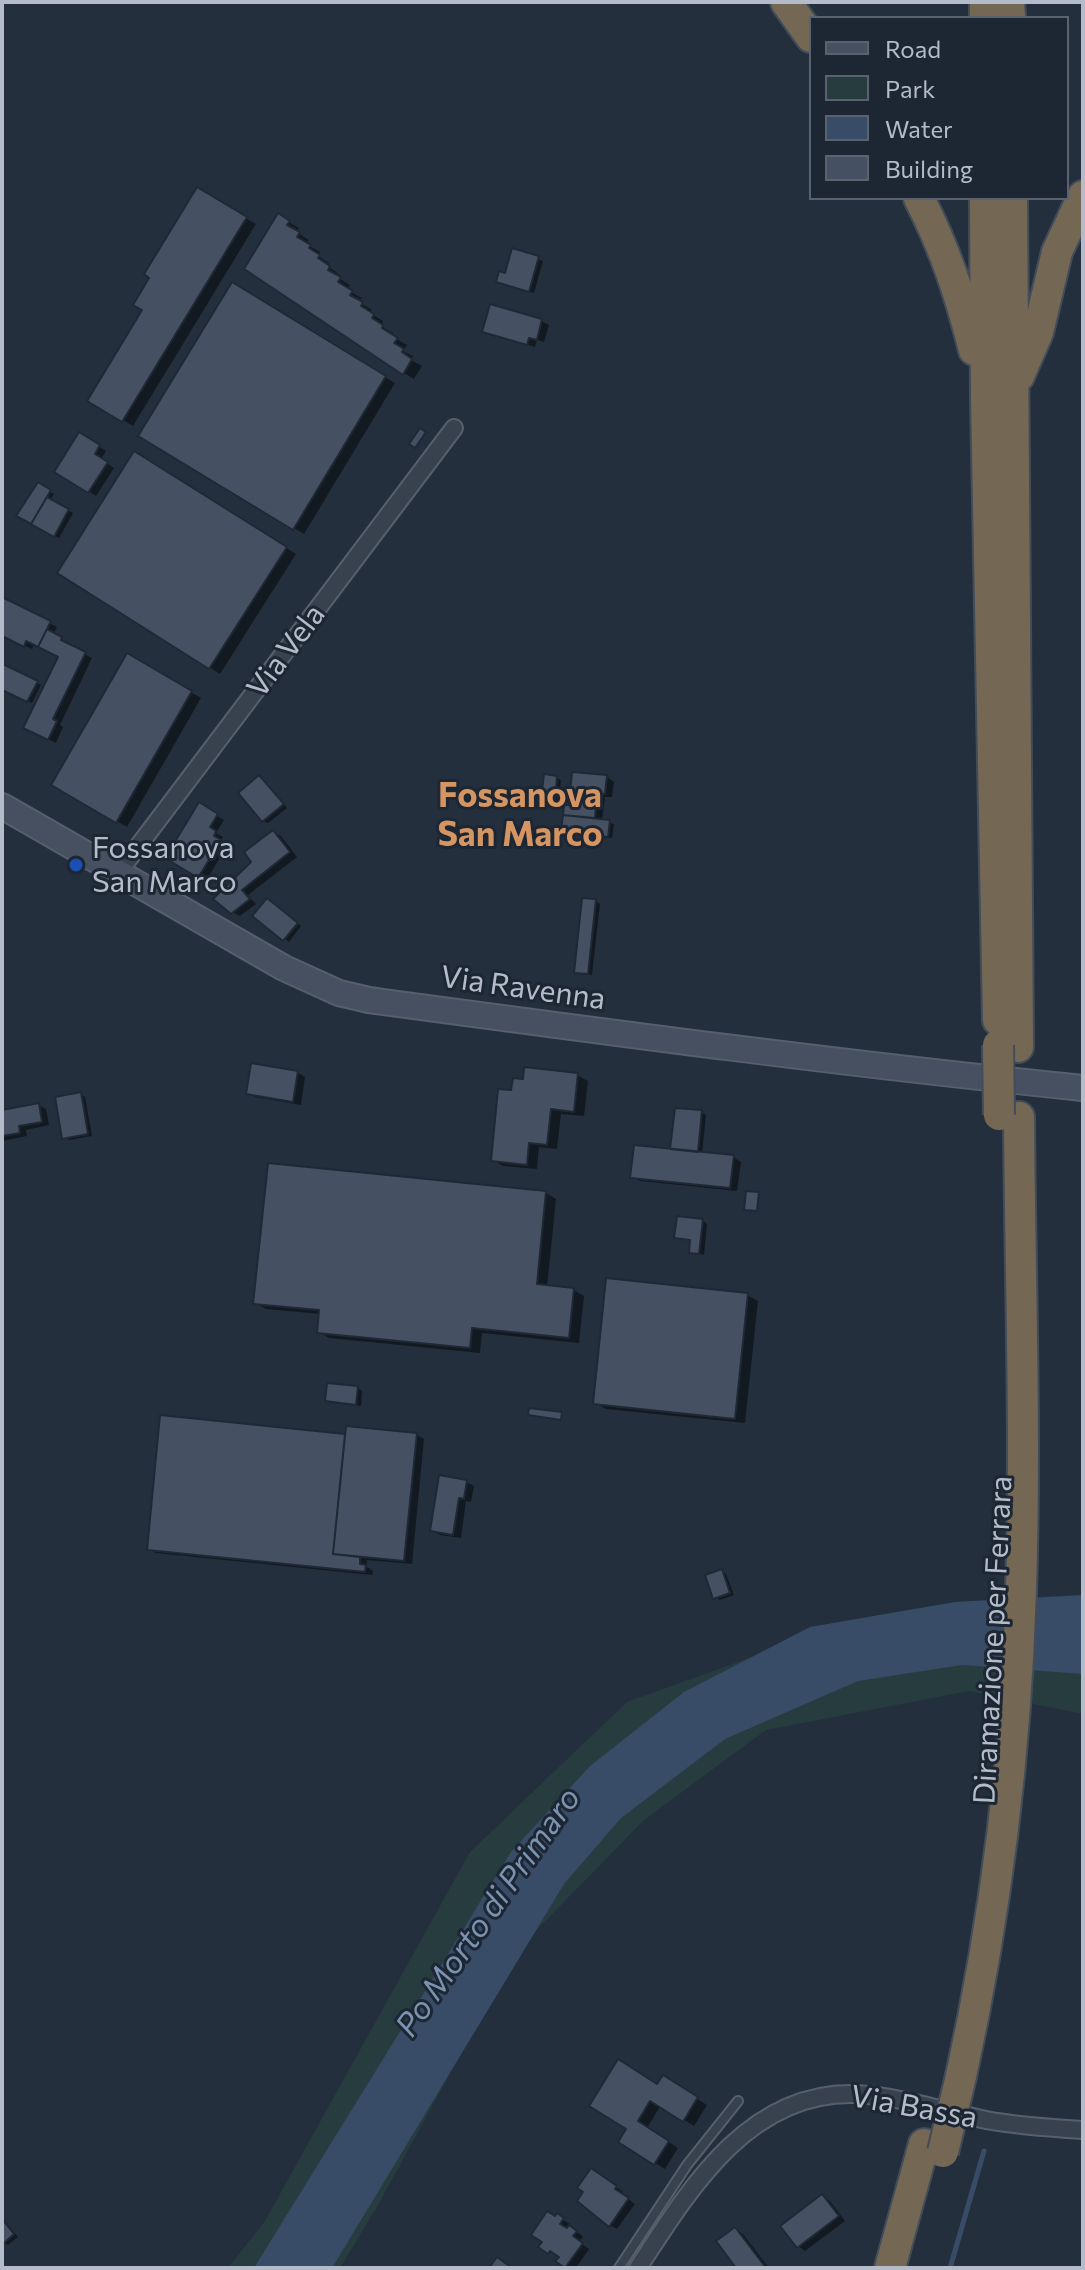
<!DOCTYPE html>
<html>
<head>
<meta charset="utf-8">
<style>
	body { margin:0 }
	#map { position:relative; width:1085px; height:2270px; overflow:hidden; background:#242f3e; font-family:Commissioner,sans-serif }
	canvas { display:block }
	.frame { position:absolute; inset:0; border:4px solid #b4bcc9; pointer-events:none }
	.legend { position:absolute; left:809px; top:16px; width:260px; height:184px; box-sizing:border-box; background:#1d2633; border:2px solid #59626f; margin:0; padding:10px 14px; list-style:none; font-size:24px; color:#b4bcc9 }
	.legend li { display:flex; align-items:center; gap:16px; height:40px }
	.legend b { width:40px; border:2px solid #59626f }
</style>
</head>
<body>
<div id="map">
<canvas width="1085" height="2270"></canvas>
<div class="frame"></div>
<ul class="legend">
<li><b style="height:10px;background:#465061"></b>Road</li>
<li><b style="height:22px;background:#263c3f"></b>Park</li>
<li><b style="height:22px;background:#394c67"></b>Water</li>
<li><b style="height:22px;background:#455162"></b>Building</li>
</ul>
</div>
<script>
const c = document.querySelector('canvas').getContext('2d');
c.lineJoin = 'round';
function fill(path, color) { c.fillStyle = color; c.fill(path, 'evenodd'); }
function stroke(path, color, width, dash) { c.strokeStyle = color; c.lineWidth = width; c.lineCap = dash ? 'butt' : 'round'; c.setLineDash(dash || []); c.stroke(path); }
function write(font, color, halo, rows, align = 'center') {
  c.font = font + ' Commissioner,sans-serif'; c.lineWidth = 6; c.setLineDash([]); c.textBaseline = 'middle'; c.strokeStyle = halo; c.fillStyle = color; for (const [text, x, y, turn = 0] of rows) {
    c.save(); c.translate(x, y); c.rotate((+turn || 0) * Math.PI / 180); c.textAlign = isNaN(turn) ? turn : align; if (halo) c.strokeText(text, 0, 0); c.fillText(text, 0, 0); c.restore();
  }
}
const green = new Path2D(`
	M1033 1604 1083 1612V1714L969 1691 766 1730 644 1820 518 1949 377 2207 340 2268H228L265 2221 470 1852 627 1702 857 1619Z`);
const water = new Path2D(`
	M1083 1595V1674L962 1665 858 1681 725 1739 621 1818 564 1884 332 2268H254L511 1852 590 1766 684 1692 810 1627 955 1602Z`);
const shadow = new Path2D(`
	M198 190 256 224 133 426 90 400 145 309Z
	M278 216 299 228 296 232 309 240 306 244 320 252 318 256 329 263 327 266 339 274 337 277 350 285 347 290 362 298 359 302 372 310 370 313 383 321 381 326 393 333 391 336 407 345 403 351 413 356 411 360 422 366 414 379 404 373Z
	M513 251 543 261 534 293 503 284Z
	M232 285 395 383 304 534 140 435Z
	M541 321 549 325 544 342 537 340 535 347 492 335 485 331Z
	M80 435 106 451 101 459 114 468 96 496 57 471Z
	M145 459 296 554 220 674 60 573Z
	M38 485 54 494 50 501 73 513 59 538 19 515Z
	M2 600 57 627 53 635 69 643 67 645 92 658 60 725 63 727 56 743 33 732 60 656 34 644 32 649 2 635Z
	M127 656 201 698 127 827 53 784Z
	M4 666 41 685 32 703 2 688Z
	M260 777 287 808 268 823 263 821Z
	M607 777 614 782 612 797H605L602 821 614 824 612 838 568 834 563 831 566 807H570Z
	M557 778 561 780 559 802 548 801 544 798Z
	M199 805 224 820 216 833 223 837 220 842 227 846 206 881 168 858Z
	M273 832 281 836 297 857 248 895 256 904 240 916 232 912 254 862Z
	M595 901 600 904 592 975 581 974 576 972Z
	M272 903 301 926 289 942 255 916Z
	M298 1073 305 1077 301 1105 255 1097 248 1093Z
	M577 1075 588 1081 584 1116 561 1114 557 1149 539 1147 537 1169 503 1166 493 1160 513 1092Z
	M81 1094 85 1097 92 1136 69 1140 64 1137Z
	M39 1105 46 1109 49 1125 26 1130 27 1136 2 1141V1112Z
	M701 1112 706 1115 702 1154 733 1157 741 1162 737 1191 640 1181 632 1177 672 1151Z
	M546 1193 556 1199 547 1287 574 1290 584 1296 579 1343 482 1333 480 1353 329 1338 319 1332 321 1314 266 1309 255 1303Z
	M703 1221 707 1224 704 1255 691 1252 692 1241 676 1237Z
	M747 1295 758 1301 745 1423 606 1409 596 1403Z
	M358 1388 362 1391 361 1406 331 1403 327 1400Z
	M162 1417 347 1436 348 1428 417 1435 424 1439 412 1564 367 1560V1567L373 1571 372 1575 156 1553 149 1549Z
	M466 1482 474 1486 471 1502 466 1501 461 1538 440 1535 432 1530Z
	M721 1571 726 1574 734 1595 720 1600 715 1598Z
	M664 2078 707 2105 694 2126 661 2105 647 2128 678 2148 665 2169 621 2142Z
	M599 2174 623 2192 621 2194 635 2204 617 2229 610 2225Z
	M823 2196 830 2201 845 2221 805 2251 798 2246Z
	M557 2216 570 2224 568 2227 583 2236 579 2242 589 2249 576 2268H569L558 2261 560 2258 541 2246Z
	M2 2218 18 2237 8 2245 2 2240Z
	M735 2229 743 2234 769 2268H739Z`);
const stream = new Path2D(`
	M950 2268 984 2151`);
const building = new Path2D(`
	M197 187 247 217 122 422 87 401 142 310 133 305 149 278 144 274Z
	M278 213 290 221 287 225 300 232 297 237 311 245 309 248 320 255 318 258 330 266 328 270 341 277 338 282 353 291 350 295 363 302 361 306 374 314 372 318 383 325 382 328 398 338 394 343 404 349 402 352 412 359 403 375 244 269Z
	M512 248 539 256 529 292 496 282 499 271 505 273Z
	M232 282 386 376 293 530 138 436Z
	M490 304 542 319 537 340 529 338 527 345 482 332Z
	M420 428 426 432 415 448 409 444Z
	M79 432 100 445 95 454 108 462 88 493 54 472Z
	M134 451 287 547 209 669 57 573Z
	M38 482 51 490 31 524 16 516Z
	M47 497 69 509 54 537 31 524Z
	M2 597 51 621 38 647 26 641 24 647 2 636Z
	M47 629 62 637 61 640 86 652 53 719 57 721 48 740 23 728 58 657 38 647Z
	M127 653 192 691 116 823 51 785Z
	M3 664 38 681 27 702 2 690Z
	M572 772 607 775 605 794H597L595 818 563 815 564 805H569Z
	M544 774 557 776 555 801 541 799Z
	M259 775 284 804 262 822 238 793Z
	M199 802 218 814 210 827 216 831 214 836 221 840 198 878 165 858Z
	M563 815 610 820 608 837 561 832Z
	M273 830 290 852 242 890 250 899 231 914 213 899 251 862 244 852Z
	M267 898 298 923 283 941 252 916Z
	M582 898 596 899 588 974 574 973Z
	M251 1063 298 1071 293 1102 246 1094Z
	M524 1067 578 1073 574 1112 551 1109 547 1145 529 1143 527 1165 491 1161 498 1089 511 1090 513 1078 523 1079Z
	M81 1092 88 1134 62 1139 55 1097Z
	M39 1103 42 1122 19 1126 20 1133 2 1136V1110Z
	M675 1108 702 1110 698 1152 670 1149Z
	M634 1145 734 1155 730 1188 630 1178Z
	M268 1163 546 1191 537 1284 574 1288 569 1338 472 1328 470 1348 317 1333 319 1310 253 1304Z
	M746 1191 759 1192 757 1211 744 1210Z
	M677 1216 703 1219 699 1254 689 1253 690 1240 674 1238Z
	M606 1278 748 1293 735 1419 593 1404Z
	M327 1383 358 1386 356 1405 325 1401Z
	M529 1408 562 1412 561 1420 528 1415Z
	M160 1415 345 1434 333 1554 360 1557V1564L366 1565 365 1572 147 1550Z
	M346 1426 417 1433 404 1561 333 1554Z
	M439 1475 467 1480 464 1499 459 1498 453 1535 430 1531Z
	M722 1569 730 1593 713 1599 705 1575Z
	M618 2059 657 2084 663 2075 698 2097 683 2122 650 2101 638 2121 669 2141 654 2165 618 2142 626 2129 589 2106Z
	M591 2168 617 2186 615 2189 629 2198 609 2227 577 2201 583 2192 577 2188Z
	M822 2194 839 2216 797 2248 780 2226Z
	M547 2211 555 2216 557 2213 564 2218 560 2224 567 2228 569 2225 577 2231 573 2236 583 2243 565 2268 555 2261 559 2257 550 2251 548 2254 538 2247 542 2242 531 2235Z
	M2 2219 14 2234 3 2244 2 2243Z
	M735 2227 766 2268H736L716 2241Z
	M497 2257 512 2268H489Z`);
const lane = new Path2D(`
	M619 2268 687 2165 738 2101`);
const street = new Path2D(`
	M118 873 454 428
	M638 2268C689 2190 748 2091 855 2094 899 2096 943 2111 986 2120 1018 2126 1050 2128 1083 2130`);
const secondary = new Path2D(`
	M2 806 284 968 339 993 369 1000C607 1032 844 1064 1083 1088`);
const highway = new Path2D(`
	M786 2 811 37
	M985 2V18
	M1009 2 1010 18
	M919 198C945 249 960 294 974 350
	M985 198 986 398 998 1020
	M1012 198 1018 1047
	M1019 376 1038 332 1057 252 1083 196
	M961 2076C996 1916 1016 1754 1021 1590 1026 1432 1020 1274 1019 1117
	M890 2268 924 2144`);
const highwayBridge = new Path2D(`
	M998 1045 999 1115
	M943 2152 961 2076`);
const markers = [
	[76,865,8,"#1a4fb4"]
];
const streetNames = [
	["Via Vela",286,651,-53],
	["Via Ravenna",523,988,8],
	["Diramazione per Ferrara",993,1640,-87],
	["Via Bassa",914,2107,10]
];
const poiNames = [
	["Fossanova",92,848],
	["San Marco",92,882]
];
const waterNames = [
	["Po Morto di Primaro",488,1912,-55]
];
const quarterNames = [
	["Fossanova",520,796],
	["San Marco",520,835]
];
fill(green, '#263c3f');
fill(water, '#394c67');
fill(shadow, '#0007');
stroke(stream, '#394c67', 5);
fill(building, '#455162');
stroke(building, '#1f2835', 2);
stroke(lane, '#565f6c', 12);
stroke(street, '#565f6c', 20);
stroke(secondary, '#565f6c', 28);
stroke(highway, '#434c59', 34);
stroke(lane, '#38414e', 8);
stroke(street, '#38414e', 16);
stroke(secondary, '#465061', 24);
stroke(highway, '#746855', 30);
stroke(highwayBridge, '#434c59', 34, []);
stroke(highwayBridge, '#746855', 30);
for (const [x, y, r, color] of markers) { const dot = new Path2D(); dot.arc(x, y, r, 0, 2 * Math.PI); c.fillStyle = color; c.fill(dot); stroke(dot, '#1d2633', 3); }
write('30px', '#b4bcc9', '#1d2633', streetNames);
write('30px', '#b4bcc9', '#1d2633', poiNames, 'left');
write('italic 32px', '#7c92b1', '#1d2633', waterNames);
write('bold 34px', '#d59563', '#1d2633', quarterNames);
</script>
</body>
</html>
